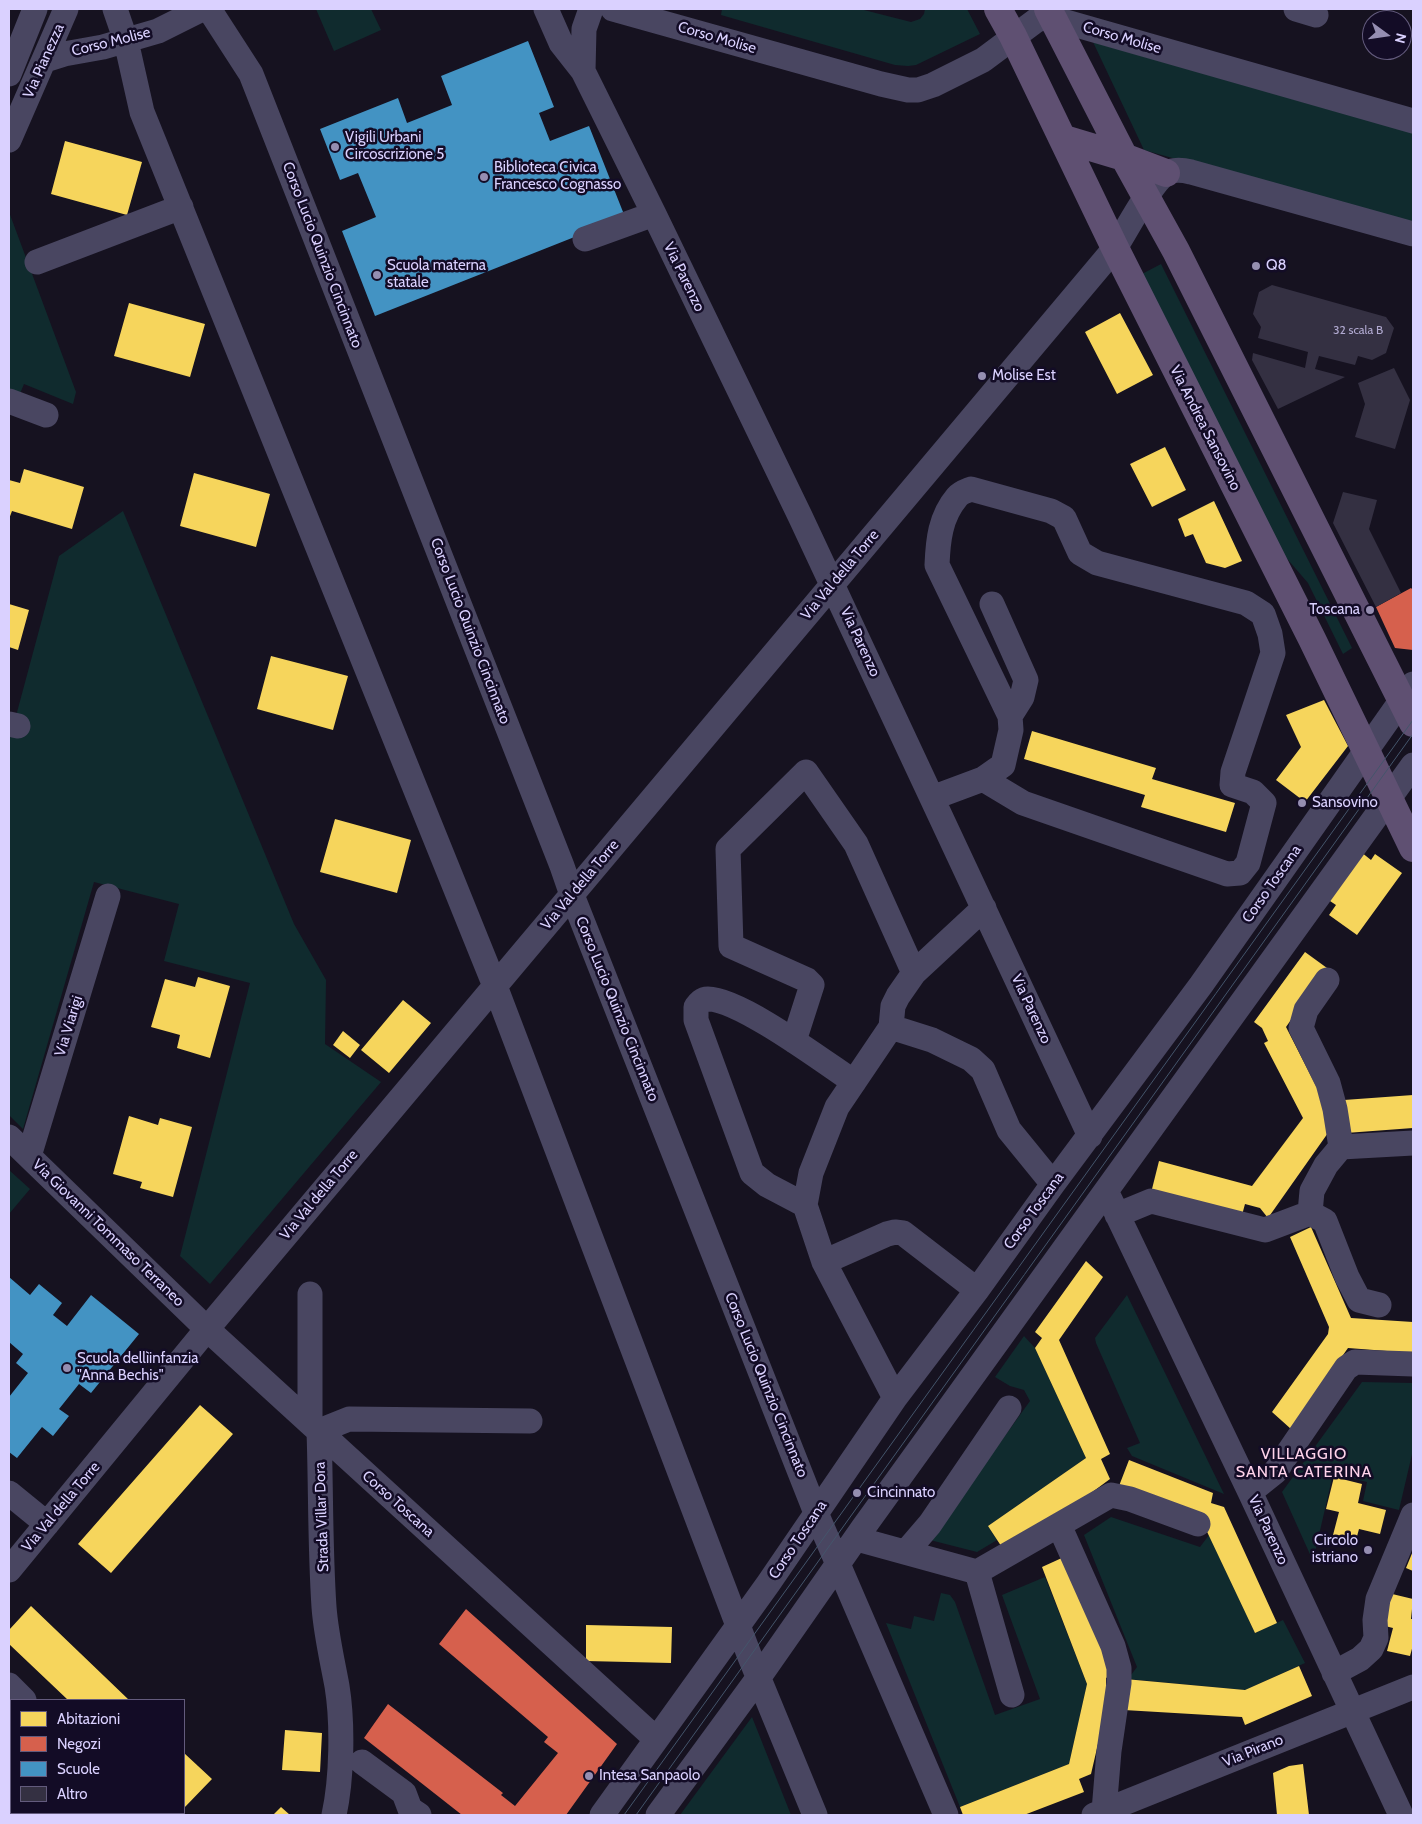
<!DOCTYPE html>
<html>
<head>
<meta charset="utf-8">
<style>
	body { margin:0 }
	#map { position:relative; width:1422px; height:1824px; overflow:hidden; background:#161220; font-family:Cabin,sans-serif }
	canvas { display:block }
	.frame { position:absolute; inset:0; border:10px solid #dad1ff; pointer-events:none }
	.legend { position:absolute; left:10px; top:1699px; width:175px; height:115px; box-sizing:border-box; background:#130c26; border:1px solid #635b7d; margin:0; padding:6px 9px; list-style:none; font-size:15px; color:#dad1ff }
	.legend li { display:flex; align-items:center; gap:10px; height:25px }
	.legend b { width:25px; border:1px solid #635b7d }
	.north { position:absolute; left:1362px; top:10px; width:50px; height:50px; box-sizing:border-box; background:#130c26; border:1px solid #635b7d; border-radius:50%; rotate:104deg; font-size:14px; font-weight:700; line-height:20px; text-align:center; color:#dad1ff }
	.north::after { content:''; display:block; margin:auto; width:18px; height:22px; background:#958eb1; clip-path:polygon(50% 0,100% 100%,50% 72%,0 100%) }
</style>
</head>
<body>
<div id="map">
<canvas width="1422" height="1824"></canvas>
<div class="frame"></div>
<ul class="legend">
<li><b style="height:14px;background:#f6d55c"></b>Abitazioni</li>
<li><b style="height:14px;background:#d6604d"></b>Negozi</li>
<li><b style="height:14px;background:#4393c3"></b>Scuole</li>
<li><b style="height:14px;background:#343042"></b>Altro</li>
</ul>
<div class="north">N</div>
</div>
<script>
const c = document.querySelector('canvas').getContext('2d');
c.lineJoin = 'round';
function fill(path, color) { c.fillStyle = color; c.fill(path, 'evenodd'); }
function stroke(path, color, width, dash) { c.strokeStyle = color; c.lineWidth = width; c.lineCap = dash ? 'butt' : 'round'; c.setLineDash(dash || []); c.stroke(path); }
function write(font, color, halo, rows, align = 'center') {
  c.font = font + ' Cabin,sans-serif'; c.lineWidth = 5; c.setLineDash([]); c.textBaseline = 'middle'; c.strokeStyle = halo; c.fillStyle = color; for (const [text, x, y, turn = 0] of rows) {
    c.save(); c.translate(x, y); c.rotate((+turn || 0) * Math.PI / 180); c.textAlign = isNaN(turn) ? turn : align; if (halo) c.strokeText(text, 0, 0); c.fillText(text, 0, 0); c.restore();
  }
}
const green = new Path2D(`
	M316 9H371L381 30 334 51Z
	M722 9H860L911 22 920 19 924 14 925 9H967L980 34 916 65 908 66 895 65 721 15Z
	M1093 42 1413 133V226L1144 150Z
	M9 212 76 392 73 404 24 384 19 396 9 392Z
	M1161 264 1352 648 1343 654 1308 583 1283 554 1142 274Z
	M123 511 294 924 326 980 325 1044 381 1082 210 1284 180 1256 250 983 164 961 179 904 94 882 23 1129 9 1115V742L59 556Z
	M9 1170 30 1189 9 1214Z
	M1127 1295 1224 1494 1132 1456 1127 1448 1140 1443 1096 1343 1095 1338Z
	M1024 1336 1035 1348 1086 1458 988 1526 997 1540 977 1552 930 1540 1030 1401 1024 1390 1010 1386 995 1377Z
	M1362 1382 1413 1383V1450L1399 1510 1363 1501 1367 1482 1333 1474 1313 1561 1282 1492Z
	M1111 1517 1200 1547 1209 1535 1255 1633 1283 1620 1305 1663 1245 1690 1128 1679 1137 1667 1084 1535Z
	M1045 1577 1087 1684 1069 1764 960 1807 886 1623 911 1629 914 1616 934 1621 941 1593 950 1595 955 1602 995 1715 1040 1699 1002 1595Z
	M752 1717 791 1815H680Z`);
const homes = new Path2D(`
	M65 141 142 162 127 215 51 194Z
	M129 303 205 324 190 377 114 356Z
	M1120 313 1153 375 1117 394 1085 332Z
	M1165 447 1186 490 1152 507 1130 464Z
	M24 469 84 487 72 529 12 511 9 519V480L20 483Z
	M194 473 270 494 256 547 180 526Z
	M1214 501 1242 561 1225 568 1206 563 1193 534 1185 537 1178 519Z
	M9 604 29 610 18 650 9 647Z
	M271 656 348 676 333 730 257 709Z
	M1324 700 1348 746 1305 802 1276 780 1301 747 1286 715Z
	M1032 731 1156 768 1152 779 1235 803 1226 832 1141 807 1145 795 1024 759Z
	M335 819 411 840 397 893 320 872Z
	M1361 852 1371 860 1375 854 1402 873 1357 935 1329 915 1336 905 1327 899Z
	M1305 952 1327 968 1286 1027 1335 1123 1268 1218 1260 1208 1245 1204 1242 1215 1151 1193 1159 1161 1252 1186 1303 1118 1264 1043 1268 1041 1262 1028 1254 1022Z
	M198 977 230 986 210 1058 177 1048 180 1035 151 1027 165 979 195 987Z
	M403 1000 431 1023 389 1073 361 1050Z
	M343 1031 360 1045 350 1058 333 1045Z
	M1413 1095V1128L1346 1133 1344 1100Z
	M129 1116 158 1125 160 1118 192 1127 173 1197 140 1188 142 1182 113 1174Z
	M1311 1227 1351 1318 1413 1322V1353L1348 1348 1291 1429 1272 1412 1328 1334 1329 1327 1290 1237Z
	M1086 1261 1103 1277 1059 1340 1110 1454 1101 1459 1110 1479 1007 1555 988 1526 1086 1458 1035 1348 1042 1338 1035 1332Z
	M200 1405 233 1434 111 1573 78 1544Z
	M1129 1460 1213 1493 1211 1503 1224 1507 1277 1623 1255 1633 1201 1519 1119 1486Z
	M1334 1477 1362 1484 1358 1503 1386 1510 1380 1534 1359 1529 1356 1540 1333 1535 1339 1512 1326 1509Z
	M1413 1551V1571L1406 1568Z
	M1064 1557 1112 1675 1106 1678V1687L1111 1688 1091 1774 1079 1779 1084 1792 1024 1815H963L960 1807 1069 1764 1087 1684 1042 1567Z
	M1388 1593 1413 1599 1411 1619H1413V1645L1410 1656 1387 1651 1393 1628 1381 1625Z
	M31 1606 129 1700H68L9 1644V1630Z
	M586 1625 672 1627 671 1663 586 1661Z
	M1299 1666 1312 1696 1245 1725 1242 1717 1124 1710 1125 1679 1245 1690Z
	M285 1730 322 1733 320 1772 282 1770Z
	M184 1753 212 1779 184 1808Z
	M1303 1764 1309 1815H1277L1273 1773 1289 1766Z
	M281 1807 290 1815H273Z`);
const shops = new Path2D(`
	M1411 588 1413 590V650L1395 648 1376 607Z
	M466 1609 617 1744 566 1815H462L364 1738 388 1704 503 1793 501 1795 515 1806 558 1753 544 1742 548 1737 439 1644Z`);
const schools = new Path2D(`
	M528 41 554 107 539 113 550 141 589 126 625 217 375 316 342 231 376 217 358 173 340 180 320 129 398 98 407 123 452 105 441 76Z
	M9 1277 30 1295 39 1284 62 1303 53 1315 67 1326 91 1295 139 1334 91 1393 79 1384 59 1409 69 1416 53 1436 42 1427 17 1458 9 1452V1397L28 1373 16 1363 23 1354 9 1342Z`);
const building = new Path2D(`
	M1272 285 1386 317 1394 328 1386 353 1372 360 1358 356 1355 365 1319 356 1315 369 1345 377 1278 409 1252 360 1253 353 1305 368 1308 352 1258 338 1261 327 1253 314 1259 292Z
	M1394 368 1410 400 1395 449 1355 437 1365 404 1358 383Z
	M1343 492 1377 500 1369 529 1401 593 1376 607 1333 523Z`);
const minor = new Path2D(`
	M115 9 126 41 142 112 495 986 750 1657 815 1815
	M209 9 251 74 562 866 572 895 816 1513 946 1815
	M546 9 561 43 583 71 654 214 800 516 1090 1136
	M613 9 881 84 908 90H918L933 85 983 60 1038 19 1052 18 1413 121
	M1296 9 1316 15
	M45 60 64 54 103 47 158 31 202 9
	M583 71 584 29 591 9
	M9 74 35 9
	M9 140 66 9
	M585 239 654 214
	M37 262 181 207
	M9 401 46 415
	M992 604 1026 680 1022 697 1010 716
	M9 724 18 726
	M932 798 983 779 1023 803 1227 874 1240 873 1248 863 1264 803 1253 792 1232 785 1233 772 1273 653 1270 634 1263 614 1246 603 1097 563 1080 553 1064 518 1051 511 971 489C966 491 960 493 957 497 940 517 938 541 937 565L1010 716 1011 730 1003 765 983 779
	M1327 980 1306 1010 1301 1028 1328 1083 1335 1109 1341 1147
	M891 1027 893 1006 898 996 914 973
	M794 1041 812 985 807 980 731 946 728 849 806 772 856 844 914 973 984 908
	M9 1137 207 1329 656 1739
	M29 1156 108 896
	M1106 1191 1250 1492 1401 1815
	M805 1205 767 1185 752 1173 696 1020V1007C699 1003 702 999 708 999 740 999 824 1062 854 1082
	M1310 1213 1312 1191 1326 1165 1341 1147 1413 1143
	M1117 1215 1151 1201 1265 1230 1310 1213 1325 1221 1347 1277 1359 1300 1379 1305
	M824 1262 887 1234 895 1232 903 1233 977 1290
	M310 1294V1423
	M895 1398 824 1262 805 1205 811 1173 837 1107 891 1027 932 1040 971 1059 983 1070 1009 1130 1053 1184
	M1250 1492 1275 1472 1346 1368 1355 1362 1413 1364
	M9 1493 47 1524
	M1059 1525 1113 1646 1119 1668V1683L1109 1751 1104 1811
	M857 1539 977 1572 1012 1695
	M906 1552 930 1524 1009 1408
	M9 1570 207 1329 1115 248C1126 231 1150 185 1165 174 1172 169 1183 170 1191 172L1413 234
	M977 1572 1111 1495 1130 1499 1198 1524
	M1334 1673 1360 1659 1371 1649 1376 1638 1375 1620 1378 1599 1413 1515
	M9 1685 24 1700
	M362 1762 404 1793 410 1809 419 1815
	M141 1813 144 1815
	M334 1815C342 1778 343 1723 337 1686 332 1659 326 1634 324 1607 320 1548 321 1489 319 1431L349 1419 530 1421
	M602 1815 768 1584 895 1398 977 1290 1053 1184 1201 985 1413 684
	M658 1815 759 1677 863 1528 1413 765
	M1094 1815 1413 1687`);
const major = new Path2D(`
	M998 9 1013 36 1115 248 1312 639 1413 848
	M1048 9 1124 157 1176 251 1413 723
	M1064 139 1124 157 1166 173`);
const tram = new Path2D(`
	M624 1815 1413 720
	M636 1815 1413 734`);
const markers = [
	[335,147,5,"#958eb1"],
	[484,177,5,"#958eb1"],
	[1256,266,5,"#958eb1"],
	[377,275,5,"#958eb1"],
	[982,376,5,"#958eb1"],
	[1370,610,5,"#958eb1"],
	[1302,803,5,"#958eb1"],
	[67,1368,5,"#958eb1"],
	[857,1493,5,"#958eb1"],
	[1368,1550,5,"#958eb1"],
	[589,1776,5,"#958eb1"]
];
const numberNames = [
	["32 scala B",1358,330]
];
const streetNames = [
	["Corso Molise",717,38,16],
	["Corso Molise",1122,38,16],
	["Corso Molise",111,42,-14],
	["Via Pianezza",44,61,-66],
	["Corso Lucio Quinzio Cincinnato",322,255,69],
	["Via Parenzo",684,277,64],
	["Via Andrea Sansovino",1205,428,63],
	["Via Val della Torre",840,575,-50],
	["Corso Lucio Quinzio Cincinnato",470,631,69],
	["Via Parenzo",860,642,65],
	["Corso Toscana",1272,884,-55],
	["Via Val della Torre",580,885,-50],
	["Corso Lucio Quinzio Cincinnato",617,1009,68],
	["Via Parenzo",1031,1009,65],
	["Via Viarigi",69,1026,-73],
	["Via Val della Torre",319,1195,-50],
	["Corso Toscana",1034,1211,-54],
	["Via Giovanni Tommaso Terraneo",108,1233,44],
	["Corso Lucio Quinzio Cincinnato",766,1385,68],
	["Corso Toscana",398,1504,42],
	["Via Val della Torre",61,1507,-50],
	["Strada Villar Dora",322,1517,-92],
	["Via Parenzo",1268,1530,65],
	["Corso Toscana",798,1540,-56],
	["Via Pirano",1253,1751,-22]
];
const poiNames = [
	["Vigili Urbani",345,138],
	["Circoscrizione 5",345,155],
	["Biblioteca Civica",494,168],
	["Francesco Cognasso",494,185],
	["Scuola materna",387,266],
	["statale",387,283],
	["Q8",1266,266],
	["Molise Est",992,376],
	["Toscana",1360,610,"right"],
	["Sansovino",1312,803],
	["Scuola dellìinfanzia",77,1359],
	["\"Anna Bechis\"",77,1376],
	["Cincinnato",867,1493],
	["Circolo",1358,1541,"right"],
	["istriano",1358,1558,"right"],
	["Intesa Sanpaolo",599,1776]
];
const neighbourhoodNames = [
	["VILLAGGIO",1304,1454],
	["SANTA CATERINA",1304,1472]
];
fill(green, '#102b2e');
fill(homes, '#f6d55c');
fill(shops, '#d6604d');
fill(schools, '#4393c3');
fill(building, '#343042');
stroke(minor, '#494661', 25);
stroke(major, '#5f5072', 28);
stroke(tram, '#44556b', 1);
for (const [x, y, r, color] of markers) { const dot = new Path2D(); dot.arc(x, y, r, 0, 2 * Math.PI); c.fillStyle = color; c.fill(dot); stroke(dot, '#130c26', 2); }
write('12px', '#b0a9d0', null, numberNames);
write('15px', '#dad1ff', '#130c26', streetNames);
write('15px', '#dad1ff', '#130c26', poiNames, 'left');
c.letterSpacing = '1px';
write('16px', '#ffd3eb', '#130c26', neighbourhoodNames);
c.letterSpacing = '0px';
</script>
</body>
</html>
